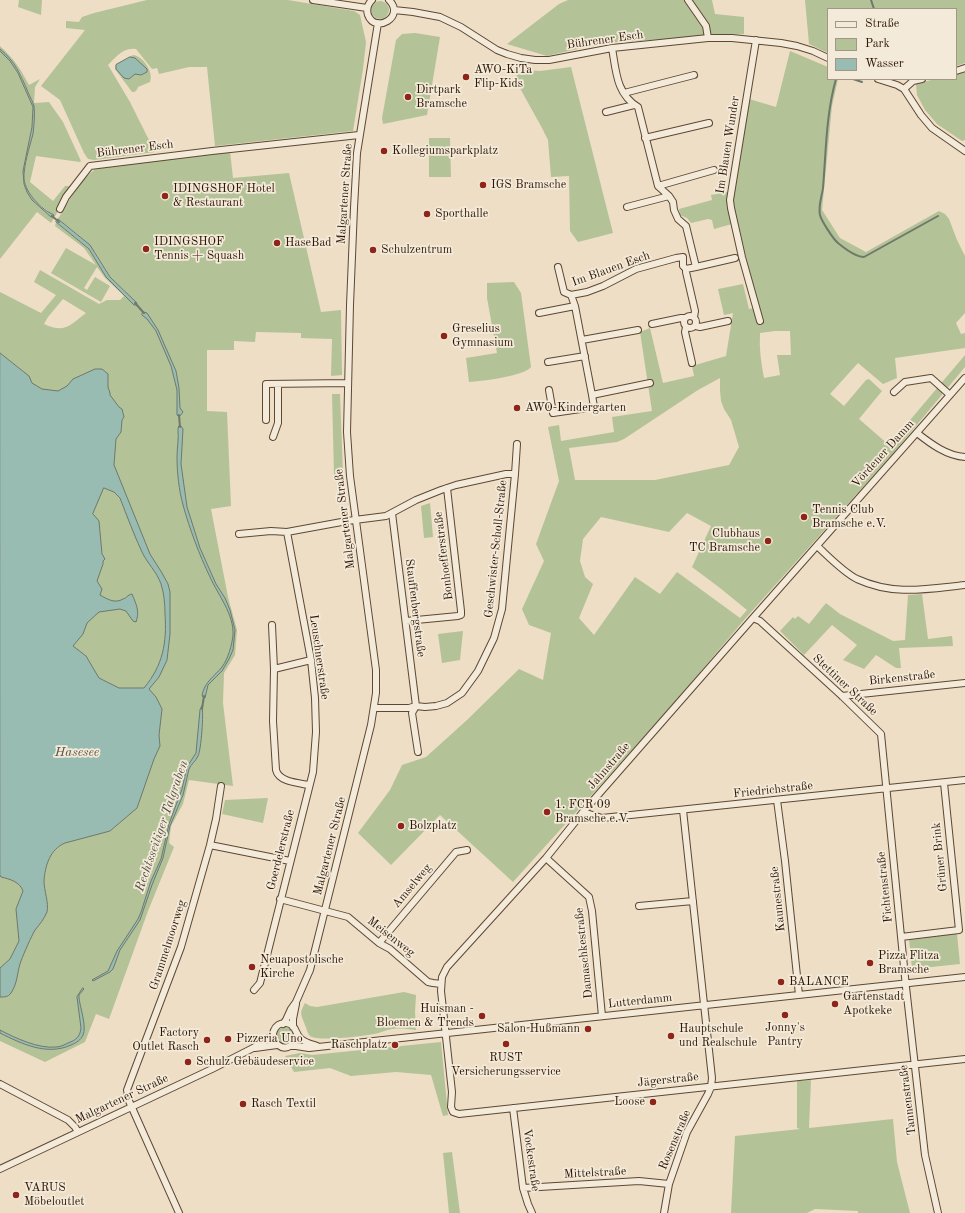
<!DOCTYPE html>
<html>
<head>
<meta charset="utf-8">
<style>
	body { margin:0 }
	#map { position:relative; width:965px; height:1213px; overflow:hidden; background:#eddec5; font-family:"Old Standard TT",serif }
	canvas { display:block }
	.legend { position:absolute; left:827px; top:8px; width:130px; height:72px; box-sizing:border-box; background:#f3ead9; border:1px solid #a49584; margin:0; padding:5px 7px; list-style:none; font-size:12px; color:#2e1504 }
	.legend li { display:flex; align-items:center; gap:8px; height:20px }
	.legend b { width:20px; border:1px solid #a49584 }
</style>
</head>
<body>
<div id="map">
<canvas width="965" height="1213"></canvas>
<ul class="legend">
<li><b style="height:5px;background:#f3ead9"></b>Straße</li>
<li><b style="height:11px;background:#b4c298"></b>Park</li>
<li><b style="height:11px;background:#99bcb2"></b>Wasser</li>
</ul>
</div>
<script>
const c = document.querySelector('canvas').getContext('2d');
c.lineJoin = 'round';
function fill(path, color) { c.fillStyle = color; c.fill(path, 'evenodd'); }
function stroke(path, color, width, dash) { c.strokeStyle = color; c.lineWidth = width; c.lineCap = dash ? 'butt' : 'round'; c.setLineDash(dash || []); c.stroke(path); }
function write(font, color, halo, rows, align = 'center') {
  c.font = font + ' "Old Standard TT",serif'; c.lineWidth = 3.5; c.setLineDash([]); c.textBaseline = 'middle'; c.strokeStyle = halo; c.fillStyle = color; for (const [text, x, y, turn = 0] of rows) {
    c.save(); c.translate(x, y); c.rotate((+turn || 0) * Math.PI / 180); c.textAlign = isNaN(turn) ? turn : align; if (halo) c.strokeText(text, 0, 0); c.fillText(text, 0, 0); c.restore();
  }
}
const green = new Path2D(`
	M19 0H42L41 15 18 7Z
	M147 0H288L354 11 360 15 366 42 363 69 353 131 215 146 207 67H189L159 74 157 68 152 69 136 49C123 47 116 57 108 65L130 102 155 152 94 160 88 159 84 153 60 100 41 86 85 30 66 28V21L79 22 82 17 94 13Z
	M568 0H712L715 14 744 17V34L603 43 547 56 507 44 559 4Z
	M805 0H965V63L956 66V9H828V53L809 44Z
	M371 10a9 9 0 1 1 18 0a9 9 0 1 1-18 0Z
	M415 33 440 37 427 115 383 124 382 118 396 40 402 34Z
	M0 46C14 59 20 68 29 85L40 79 35 87 34 103 49 102 63 122 81 161 80 162 36 156 30 182 53 201 65 186H73L51 223 37 212 0 259V51L10 61 18 73 33 107 32 127 23 171 24 184 32 200 51 217 48 211 36 202 32 197 27 189 24 179V173L33 128 34 106 21 74 14 64 0 49Z
	M790 51 828 67V79H838L832 106 822 210 840 238 866 252 939 211 945 214 949 219 957 240 965 256V313L956 323 961 334 965 333V348L895 358 897 378 883 384 858 363 830 394 844 406 866 380 869 379 882 391 859 419 889 445 965 355V367L896 450 744 620 670 708 513 882 440 815 391 865 358 833 390 790 402 765 426 757 467 720 519 669 543 680 551 633 529 625 522 609 544 561 536 544 559 481 548 427 559 425 561 441 614 432 612 417 652 411 640 332 650 328 663 383 694 376 692 366 726 356 733 313 724 315 718 289 743 284 749 309 754 308V290L735 211 733 195 749 99 776 107ZM775 331H790L791 355H777L780 375 764 378C761 363 759 348 760 333ZM720 378V390L721 401 724 409 731 420 739 447 729 465 655 480H575L569 448 617 442 624 439 698 390ZM687 513 711 526 692 567 720 588 747 610 740 618 677 572 660 594 635 577 594 635 579 618 593 584 585 577 580 561 583 539 601 517 669 532Z
	M133 55C143 56 154 72 150 82L138 87C137 90 136 92 132 92L115 69 116 64Z
	M571 67 613 233 578 242 570 231 569 176 551 177 548 140 542 128 516 81V76L523 70 540 71Z
	M965 71V140L962 141 937 124 925 110 917 95 916 84 935 79H956V73Z
	M429 138H450L451 177H429Z
	M230 151 233 178 289 173 321 312 341 310 342 375 331 376 332 339 301 338V333L256 332 255 342 234 341V350H207V411L227 412 231 506 211 509 228 597 237 630 235 655 224 673 223 703 233 786 189 780 183 804 171 826 169 843 174 847 148 911 109 1019 96 1014 85 1042 45 1062 0 1041V292L41 313 56 295 34 282 40 270 99 304 107 300H120L124 296 105 278 97 267 84 288 87 290 95 277 110 286 101 302 51 273 66 248 96 265 84 248 55 226 56 222 89 249 106 277 127 293 110 277 95 252 77 234 58 219C69 201 80 179 98 167ZM63 299 86 313C70 325 65 334 44 324L48 317Z
	M727 192 728 203 732 224 714 229 712 220 708 219 691 223 687 218 680 215 679 209 712 200 711 195Z
	M514 282 521 293 531 367C524 376 483 381 469 382L466 358 497 353 487 298V283Z
	M332 394H340L343 474 334 476Z
	M430 503 433 537 424 538 421 506Z
	M922 594 928 639 952 636 953 646 899 648 901 668H896L876 655 864 669 843 660 857 645 832 625 804 655 780 631 793 617 795 619 798 616 809 624 826 603 840 614 893 641 905 640 908 595Z
	M463 631 460 660 442 663 438 634Z
	M268 798 263 823 222 814 225 800Z
	M957 934 960 964 912 969 909 939Z
	M404 992 416 995 415 1012 416 1030C408 1029 400 1028 392 1029 386 1030 380 1033 374 1034 363 1036 319 1042 310 1036 307 1033 307 1029 305 1025 301 1014 299 1014 305 1003L310 1006 317 1007Z
	M276 1036a9 9 0 1 1 18 0a9 9 0 1 1-18 0Z
	M441 1042 448 1115 443 1116 431 1075 396 1072 351 1076 330 1068 294 1072 285 1056 300 1053 312 1055Z
	M811 1080 809 1128 893 1119 897 1162 910 1213H858V1211L815 1209 807 1213H731L735 1136 800 1129 797 1128V1081Z
	M452 1152 460 1213H449L443 1153Z`);
const water = new Path2D(`
	M0 49C15 61 21 75 28 92 30 97 33 102 34 106 35 115 34 125 33 134 30 145 23 168 24 179 26 194 41 209 54 215L53 217H51L32 200 27 192 24 184 23 171 32 127 33 107 18 73 10 61 0 51Z
	M130 57 135 58 147 69V72L141 75 135 74 129 79 124 78 116 69V65Z
	M58 219 90 245 110 277 137 303 136 305H134L106 277 89 249 56 222Z
	M143 312 147 313 158 330 176 371 179 388 180 408 183 412 179 417 177 415V390L171 366 156 331 147 319 142 315Z
	M0 353 29 376 32 383 42 389 58 391 67 386 73 379 95 369H102L108 374V387L110 393V395L119 407 122 409 124 417 122 420 121 432 116 439 114 465 150 554 162 573 168 584 170 592V634L167 660 159 677 149 689 156 697 162 709 159 735 160 746 154 759 137 808 110 831 65 843C50 849 45 866 44 881 44 891 49 902 47 912 44 919 40 924 35 930 31 937 24 953 21 961 17 971 18 983 11 993 8 997 5 997 0 997V968L10 959 19 941 16 909 23 891C20 882 10 879 1 877L0 875ZM104 488 114 492 120 498C127 516 134 535 142 552 147 563 157 572 161 584 164 593 165 604 165 614 167 643 163 665 144 688H119L99 678 86 656 73 646 83 634 87 623 99 612 120 609 126 611 133 621 136 622C140 611 136 604 132 594 127 595 127 598 123 599 115 604 107 599 100 595L102 589 97 581 103 564V561L105 559 102 554 99 521 93 514Z
	M179 426H181L183 429 181 464 187 507 200 548 216 584 225 598 230 610 235 630 233 650 229 659 222 671 208 685 205 698 202 696C204 682 214 677 222 667 228 659 232 645 233 635 234 614 218 595 210 577 199 554 190 530 183 505 179 490 177 473 177 457 177 448 179 439 178 430Z
	M202 706C204 713 201 751 198 756 196 761 191 764 189 769L183 795 170 826 163 858 152 885 140 920 120 950 113 969 110 972 93 981 92 980 108 971 117 951 138 919 141 912 151 881 161 859 169 824 182 789 187 767 196 753 200 710Z
	M83 988 84 989 79 995V998C80 1007 87 1027 83 1035 81 1040 76 1043 71 1045 47 1056 22 1044 0 1033V1030C15 1038 39 1049 56 1047 60 1047 64 1045 68 1043 76 1040 80 1037 81 1028L77 997Z`);
const stream = new Path2D(`
	M871 0 874 9
	M836 79C826 114 826 152 823 188 822 196 818 206 820 215 821 220 833 239 838 243 844 248 856 257 864 257L938 216
	M853 79 862 82
	M52 216 59 222
	M135 303 144 313
	M179 415 180 427
	M202 709 204 696`);
const minor = new Path2D(`
	M313 0 367 8
	M372 0C368 4 366 9 368 15 375 34 406 17 389 0
	M688 0 706 26 708 38
	M394 10 413 12 440 17 461 27 497 50 507 54 521 58 535 60H549L612 48 708 38H732L781 43 797 46 813 51 828 58
	M756 40 730 200 731 208 742 257 760 321
	M956 71 965 68
	M878 79 897 85 904 89 921 115 932 128 965 151
	M904 89 913 81 922 79
	M624 93 694 75
	M606 112 634 105
	M645 138 709 123
	M658 186 714 170
	M627 207 669 196
	M60 209 66 197 90 166 212 151 359 135
	M558 267 564 292 571 295 587 292 603 286 636 269 676 258 683 257V266L686 269 696 267 686 226 678 219 674 210 673 202 669 196 658 186 638 107C616 94 616 70 612 48
	M696 267 735 258
	M686 269V272L695 311 694 317
	M571 295 575 306 592 395 650 383
	M539 313 575 306
	M684 322a6 6 0 1 1 12 0a6 6 0 1 1-12 0Z
	M652 324 681 318H685
	M696 326 700 327 728 321
	M686 327 685 332 692 363
	M582 340 638 330
	M548 362 585 356
	M965 378 753 618 583 812 546 858 447 967 442 977 441 991 452 1092 451 1107 453 1112 459 1114 965 1059
	M549 390 553 413 594 407 592 395
	M894 392 905 382 931 378 950 395
	M266 420V384L348 383
	M917 433C931 444 947 456 965 457
	M273 437 278 423V384
	M392 513 416 706 412 713 418 752
	M239 534 271 531 287 532 347 521 386 516 416 500 441 490 456 485 506 474H515L517 444
	M817 546C828 556 843 572 857 579 894 596 926 589 965 585
	M753 618 760 621 842 696 881 734 906 987 925 1155 938 1213
	M406 621 458 616 461 615V611L447 488
	M272 625 274 669 273 721 276 770C279 782 298 783 309 785
	M274 669 311 660
	M842 696 965 683
	M374 708H409L416 706 425 707 436 706 447 703 462 693 478 671 494 638 502 609 515 474
	M777 800 785 861 799 995
	M583 812 602 818 965 780
	M210 845 290 861
	M546 858 589 897 592 911 602 1016
	M280 899 348 917 379 943 390 949 428 982 433 983 441 984
	M639 906 693 901
	M901 937 959 930 944 783
	M379 943 456 852 467 850
	M254 990 260 983 313 772 316 732 315 698 311 660 287 532
	M283 1024 286 1020 291 1009 296 1002 310 970 371 725 376 693V670L350 476 347 432 350 305 354 208 357 153 378 23
	M293 1027V1019L296 1004
	M297 1034C297 1043 287 1052 278 1045 268 1038 274 1022 286 1023 296 1024 295 1033 300 1038 305 1043 312 1044 317 1046
	M290 1046H296L309 1048 965 977
	M255 1048 277 1045
	M0 1084 68 1120 75 1127 78 1132
	M513 1108 523 1188 528 1204 532 1213
	M0 1169 212 1069 253 1048 273 1035
	M523 1188 639 1181 669 1184
	M179 1213 129 1101 127 1090 181 947 210 845 216 819 221 786
	M664 1213 669 1184 687 1132 708 1094 711 1087 712 1078 683 810`);
const markers = [
	[466,77,4,"#8f2418"],
	[408,97,4,"#8f2418"],
	[384,151,4,"#8f2418"],
	[483,185,4,"#8f2418"],
	[165,196,4,"#8f2418"],
	[427,214,4,"#8f2418"],
	[277,243,4,"#8f2418"],
	[146,249,4,"#8f2418"],
	[373,250,4,"#8f2418"],
	[444,336,4,"#8f2418"],
	[517,408,4,"#8f2418"],
	[804,517,4,"#8f2418"],
	[768,541,4,"#8f2418"],
	[547,812,4,"#8f2418"],
	[401,826,4,"#8f2418"],
	[870,963,4,"#8f2418"],
	[252,967,4,"#8f2418"],
	[781,982,4,"#8f2418"],
	[835,1004,4,"#8f2418"],
	[785,1015,4,"#8f2418"],
	[482,1016,4,"#8f2418"],
	[588,1029,4,"#8f2418"],
	[671,1036,4,"#8f2418"],
	[228,1039,4,"#8f2418"],
	[207,1040,4,"#8f2418"],
	[506,1044,4,"#8f2418"],
	[395,1045,4,"#8f2418"],
	[188,1062,4,"#8f2418"],
	[653,1102,4,"#8f2418"],
	[243,1104,4,"#8f2418"],
	[16,1195,4,"#8f2418"]
];
const streetNames = [
	["Bührener Esch",605,40,-8],
	["Im Blauen Wunder",728,145,-81],
	["Bührener Esch",135,149,-7],
	["Malgartener Straße",345,194,-86],
	["Im Blauen Esch",611,269,-20],
	["Vördener Damm",883,454,-48],
	["Malgartener Straße",345,519,-97],
	["Geschwister-Scholl-Straße",496,549,-84],
	["Bonhoefferstraße",444,556,-97],
	["Stauffenbergstraße",415,608,83],
	["Leuschnerstraße",319,657,82],
	["Birkenstraße",902,678,-6],
	["Stettiner Straße",845,685,43],
	["Jahnstraße",609,766,-49],
	["Friedrichstraße",773,790,-6],
	["Malgartener Straße",330,846,-76],
	["Goerdelerstraße",281,850,-76],
	["Grüner Brink",940,857,-96],
	["Amselweg",412,886,-50],
	["Fichtenstraße",885,887,-96],
	["Kaunestraße",778,899,-96],
	["Meisenweg",391,937,38],
	["Grammelmoorweg",168,945,-72],
	["Damaschkestraße",584,953,-96],
	["Lutterdamm",640,1001,-6],
	["Jägerstraße",668,1080,-6],
	["Malgartener Straße",122,1099,-25],
	["Tannenstraße",908,1100,-97],
	["Rosenstraße",675,1140,-67],
	["Vockestraße",531,1160,82],
	["Mittelstraße",595,1173,-3]
];
const poiNames = [
	["AWO-KiTa",474,70],
	["Flip-Kids",474,84],
	["Dirtpark",416,90],
	["Bramsche",416,104],
	["Kollegiumsparkplatz",392,151],
	["IGS Bramsche",491,185],
	["IDINGSHOF Hotel",173,189],
	["& Restaurant",173,203],
	["Sporthalle",435,214],
	["IDINGSHOF",154,242],
	["Tennis + Squash",154,256],
	["HaseBad",285,243],
	["Schulzentrum",381,250],
	["Greselius",452,329],
	["Gymnasium",452,343],
	["AWO-Kindergarten",525,408],
	["Tennis Club",812,510],
	["Bramsche e.V.",812,524],
	["Clubhaus",760,534,"right"],
	["TC Bramsche",760,548,"right"],
	["1. FCR 09",555,805],
	["Bramsche e.V.",555,819],
	["Bolzplatz",409,826],
	["Pizza Flitza",878,956],
	["Bramsche",878,970],
	["Neuapostolische",260,960],
	["Kirche",260,974],
	["BALANCE",789,982],
	["Gartenstadt",843,997],
	["Apotkeke",843,1011],
	["Huisman -",474,1009,"right"],
	["Bloemen & Trends",474,1023,"right"],
	["Jonny's",785,1028,"center"],
	["Pantry",785,1042,"center"],
	["Salon Hußmann",580,1029,"right"],
	["Hauptschule",679,1029],
	["und Realschule",679,1043],
	["Factory",199,1033,"right"],
	["Outlet Rasch",199,1047,"right"],
	["Pizzeria Uno",236,1039],
	["Raschplatz",387,1045,"right"],
	["RUST",506,1058,"center"],
	["Versicherungsservice",506,1072,"center"],
	["Schulz Gebäudeservice",196,1062],
	["Loose",645,1102,"right"],
	["Rasch Textil",251,1104],
	["VARUS",24,1188],
	["Möbeloutlet",24,1202]
];
const waterNames = [
	["Hasesee",77,753],
	["Rechtsseitiger Talgraben",162,826,-71]
];
fill(green, '#b4c298');
fill(water, '#99bcb2');
stroke(water, '#6e796c', 1);
stroke(stream, '#6e796c', 2);
stroke(minor, '#5e4734', 8);
stroke(minor, '#f3ead9', 6);
for (const [x, y, r, color] of markers) { const dot = new Path2D(); dot.arc(x, y, r, 0, 2 * Math.PI); c.fillStyle = color; c.fill(dot); stroke(dot, '#f3ead9', 1.5); }
write('12px', '#2e1504', '#f3ead9', streetNames);
write('12px', '#2e1504', '#f3ead9', poiNames, 'left');
write('italic 13px', '#534f41', '#f3ead9', waterNames);
</script>
</body>
</html>
